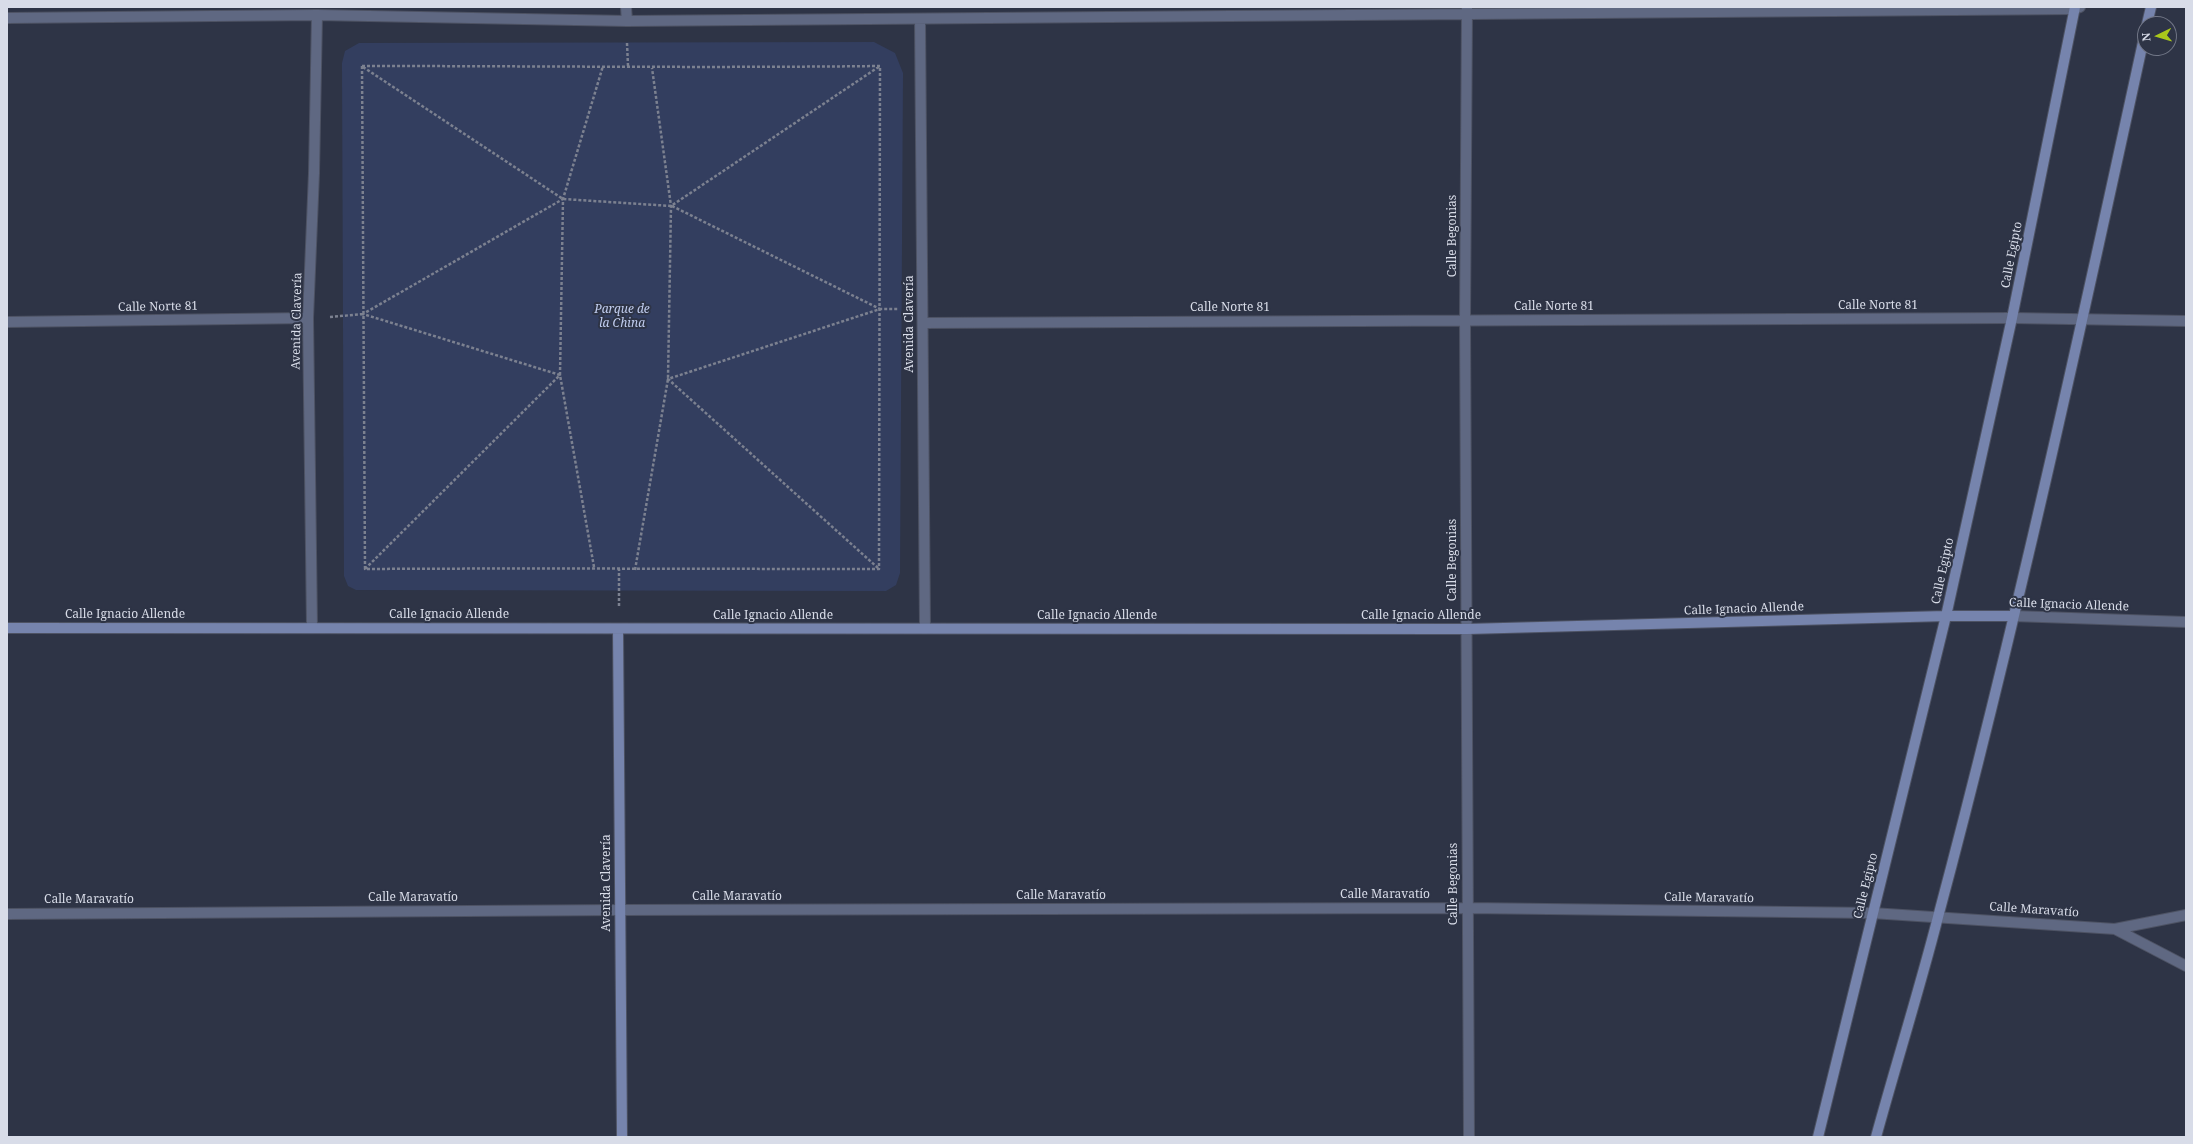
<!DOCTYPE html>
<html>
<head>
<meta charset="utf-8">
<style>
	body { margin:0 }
	#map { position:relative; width:2193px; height:1144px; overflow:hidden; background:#2e3446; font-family:"Noto Serif",serif }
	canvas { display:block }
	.frame { position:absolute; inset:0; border:8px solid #d8dce8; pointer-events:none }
	.north { position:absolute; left:2137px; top:16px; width:40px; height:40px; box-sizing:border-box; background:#2e3446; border:1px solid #727787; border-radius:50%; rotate:265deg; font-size:11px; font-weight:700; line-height:16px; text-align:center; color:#d8dce8 }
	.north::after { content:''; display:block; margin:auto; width:14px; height:18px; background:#a9c71b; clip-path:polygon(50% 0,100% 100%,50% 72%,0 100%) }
</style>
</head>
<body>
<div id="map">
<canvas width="2193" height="1144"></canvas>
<div class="frame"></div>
<div class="north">N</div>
</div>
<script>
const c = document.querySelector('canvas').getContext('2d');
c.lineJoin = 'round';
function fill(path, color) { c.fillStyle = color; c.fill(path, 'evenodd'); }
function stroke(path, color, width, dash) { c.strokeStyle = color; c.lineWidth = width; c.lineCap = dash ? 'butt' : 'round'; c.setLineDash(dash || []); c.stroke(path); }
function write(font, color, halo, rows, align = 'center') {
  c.font = font + ' "Noto Serif",serif'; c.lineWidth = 4; c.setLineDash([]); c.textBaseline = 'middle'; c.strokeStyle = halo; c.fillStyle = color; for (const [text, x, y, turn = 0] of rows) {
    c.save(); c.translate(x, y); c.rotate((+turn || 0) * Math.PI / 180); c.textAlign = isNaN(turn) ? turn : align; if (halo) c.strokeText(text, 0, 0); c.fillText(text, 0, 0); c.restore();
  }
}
const green = new Path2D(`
	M874 42 895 53 903 73 900 573 896 585 886 591 356 590 348 586 344 576 342 63 345 51 359 43Z`);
const path = new Path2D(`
	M627 43 628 66
	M362 66C535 66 707 68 880 66L879 569C707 569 536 568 365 569Z
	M363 67 563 199 671 206 880 66
	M672 206 880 309
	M330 317 363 314
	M594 567 560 375 563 199 603 66
	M878 568 668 379 880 309H899
	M365 569 560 375 363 314 563 199
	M635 570 668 379 671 206 652 68
	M619 606V569`);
const street = new Path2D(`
	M626 7 627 21
	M1467 7 1465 320 1469 1137
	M7 18 317 15 627 21 2074 9 2080 7
	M920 19 925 628
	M7 322 308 318
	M923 323 2012 318 2186 321
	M2013 616 2186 622
	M312 628 308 318 314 173 317 15
	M7 914 620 910 1467 908 1872 913 2115 929 2186 915
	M2115 929 2186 966`);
const secondary = new Path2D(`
	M2147 24 2151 7
	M7 628 1467 629 1946 616H2013
	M618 629 622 1137
	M1818 1137 1946 616 2012 318 2075 7
	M1876 1137C1896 1064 1919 991 1938 917 2016 625 2081 328 2145 33`);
const streetNames = [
	["Calle Begonias",1453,236,-90],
	["Calle Egipto",2012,255,-79],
	["Calle Norte 81",1878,306],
	["Calle Norte 81",158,307,-1],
	["Calle Norte 81",1554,307],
	["Calle Norte 81",1230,308],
	["Avenida Clavería",297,321,-89],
	["Avenida Clavería",910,324,-90],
	["Calle Begonias",1453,560,-90],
	["Calle Egipto",1943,571,-78],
	["Calle Ignacio Allende",2069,605,2],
	["Calle Ignacio Allende",1744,609,-2],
	["Calle Ignacio Allende",125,615],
	["Calle Ignacio Allende",449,615],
	["Calle Ignacio Allende",773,616],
	["Calle Ignacio Allende",1097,616],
	["Calle Ignacio Allende",1421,616],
	["Avenida Clavería",607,883,-90],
	["Calle Begonias",1454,884,-90],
	["Calle Egipto",1866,886,-76],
	["Calle Maravatío",1385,895],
	["Calle Maravatío",1061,896],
	["Calle Maravatío",737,897],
	["Calle Maravatío",413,898],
	["Calle Maravatío",1709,898,1],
	["Calle Maravatío",89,900],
	["Calle Maravatío",2034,910,4]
];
const parkNames = [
	["Parque de",622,310],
	["la China",622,324]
];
fill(green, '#333e5f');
stroke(street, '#4d5263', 12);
stroke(secondary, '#4d5263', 12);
stroke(path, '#7c8190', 2.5, [3, 2]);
stroke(street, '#5f6882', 10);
stroke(secondary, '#7684ad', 10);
write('12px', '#d8dce8', '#2e3446', streetNames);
write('italic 12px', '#c1cdef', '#2e3446', parkNames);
</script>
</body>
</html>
